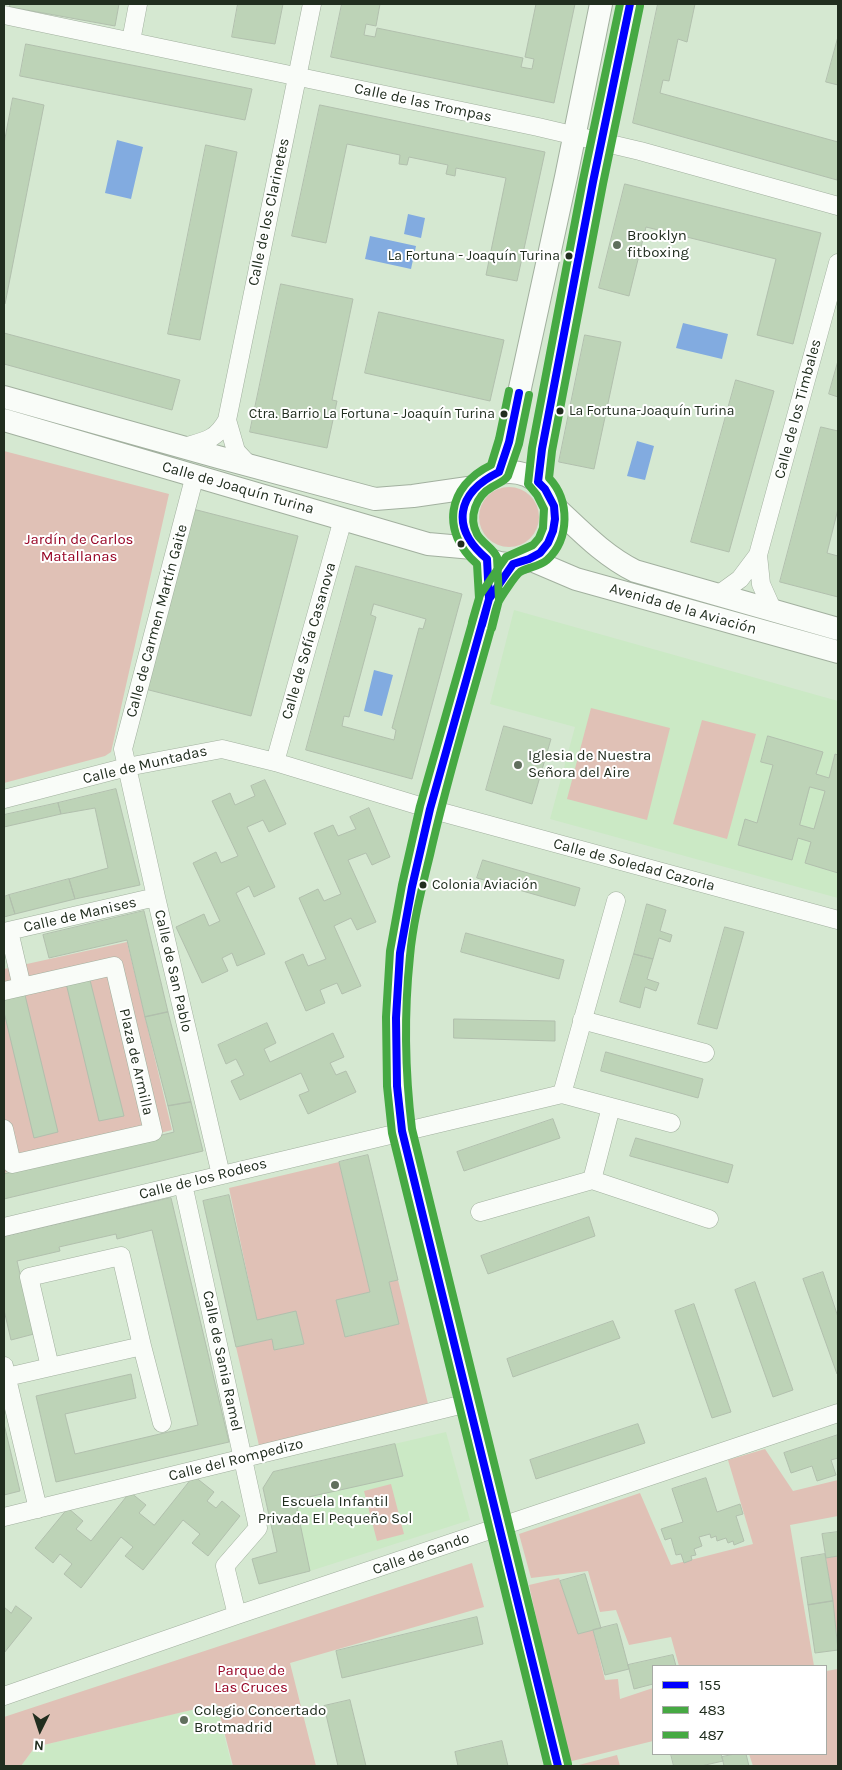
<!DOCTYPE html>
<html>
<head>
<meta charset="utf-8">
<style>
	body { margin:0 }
	#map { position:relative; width:842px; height:1770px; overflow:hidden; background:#d5e8d1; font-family:Karla,sans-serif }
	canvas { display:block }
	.frame { position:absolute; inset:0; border:5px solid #212e1f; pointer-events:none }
	.legend { position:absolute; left:652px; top:1665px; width:175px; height:90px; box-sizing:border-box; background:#fff; border:1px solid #a6aba5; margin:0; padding:6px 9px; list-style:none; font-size:15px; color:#212e1f }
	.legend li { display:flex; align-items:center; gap:10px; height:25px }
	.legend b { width:25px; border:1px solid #a6aba5 }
	.north { position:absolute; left:15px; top:1705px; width:50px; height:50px; -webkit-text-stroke:4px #fff; paint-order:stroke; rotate:184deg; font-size:14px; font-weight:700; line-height:20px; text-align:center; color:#212e1f }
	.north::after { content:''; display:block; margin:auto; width:18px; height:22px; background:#212e1f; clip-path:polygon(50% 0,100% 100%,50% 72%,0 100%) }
</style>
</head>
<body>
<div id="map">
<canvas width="842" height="1770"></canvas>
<div class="frame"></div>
<ul class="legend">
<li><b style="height:6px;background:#00f"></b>155</li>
<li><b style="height:6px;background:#46a943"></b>483</li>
<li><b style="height:6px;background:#46a943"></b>487</li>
</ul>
<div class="north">N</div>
</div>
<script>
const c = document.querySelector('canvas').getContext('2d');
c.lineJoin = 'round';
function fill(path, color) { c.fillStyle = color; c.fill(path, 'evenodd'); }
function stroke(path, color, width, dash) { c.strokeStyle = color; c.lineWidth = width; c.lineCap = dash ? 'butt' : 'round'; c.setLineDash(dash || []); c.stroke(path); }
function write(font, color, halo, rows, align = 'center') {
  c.font = font + ' Karla,sans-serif'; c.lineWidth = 4; c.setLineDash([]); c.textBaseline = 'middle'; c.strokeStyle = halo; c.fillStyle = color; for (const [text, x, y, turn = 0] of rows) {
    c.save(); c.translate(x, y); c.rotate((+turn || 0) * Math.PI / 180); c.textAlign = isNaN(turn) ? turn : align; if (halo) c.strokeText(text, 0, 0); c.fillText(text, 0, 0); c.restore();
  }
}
const built = new Path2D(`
	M514 610 838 701V898L550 819 575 727 490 704Z
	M446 1432 470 1520 310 1571 259 1584 252 1559 277 1552 263 1488 273 1472Z
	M216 1704 232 1766H21L35 1747Z`);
const green = new Path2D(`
	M4 451 169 494 111 752 105 756 4 783Z
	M479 517a30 30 0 1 1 60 0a30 30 0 1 1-60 0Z
	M591 708 670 728 647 820 567 799Z
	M702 720 756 734 727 839 673 824Z
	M127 942 172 1130 4 1173V969Z
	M339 1162 370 1292 336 1300 346 1337 399 1324 389 1282 398 1280 430 1412 261 1454 236 1347 272 1339 274 1350 304 1344 296 1312 257 1320 229 1188Z
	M765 1449 793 1491 838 1480V1516L790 1525 814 1666H679L671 1637 629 1645 616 1610 600 1612 588 1571 531 1578 519 1534 640 1493 671 1565 753 1544 728 1460Z
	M391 1484 404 1534 377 1541 364 1491Z
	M838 1556V1643L826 1558Z
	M472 1563 484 1607 290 1663 316 1766H233L217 1704 35 1747 21 1766H4V1717Z
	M559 1578 578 1634 593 1630 605 1680 618 1679 620 1699 653 1688V1741L568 1762 529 1585Z
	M838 1669V1766H753L749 1754H826V1671Z
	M617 1755 620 1766H575Z`);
const water = new Path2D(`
	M117 140 143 147 131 199 105 193Z
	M408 214 425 218 421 238 404 234Z
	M370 236 416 246 411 269 365 259Z
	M683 323 728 334 722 359 676 348Z
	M637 441 654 446 645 480 627 476Z
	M374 670 393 675 382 716 364 711Z`);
const building = new Path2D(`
	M10 4H119L115 26 10 7Z
	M238 4H283L275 44 232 37Z
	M342 4H380L376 26 366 24 364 35 375 37 377 28 523 58 521 67 532 69 534 59 525 57 536 4H575L554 103 331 57Z
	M658 4H695L687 42 678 39 669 81 663 80 660 93 838 142V174L837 180 633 123Z
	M838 37V85L826 82Z
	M26 44 252 89 245 120 20 76Z
	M13 98 44 105 5 304H4V144Z
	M320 105 545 152 517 281 486 275 506 178 456 168 455 176 446 174 448 165 409 157 407 165 399 164 400 155 347 144 326 243 292 236Z
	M206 145 237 152 200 340 168 334Z
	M625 184 821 233 793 344 757 335 776 259 646 227 629 296 599 288Z
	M281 284 353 299 332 400 337 401 327 448 250 432Z
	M379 312 504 340 490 401 365 373Z
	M4 333 180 380 172 410 4 364Z
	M585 335 621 342 594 469 559 462Z
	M838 361V397L829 394Z
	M736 380 774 391 729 552 691 542Z
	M821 427 838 431V509L827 553 838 556V597L780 582Z
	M193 509 298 536 251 716 145 689Z
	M356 566 462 594 412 779 306 750ZM374 604 426 619 423 629 419 628 392 728 396 730 394 740 342 726 344 716 349 717 376 617 371 615Z
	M504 726 551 739 532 804 486 790Z
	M768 736 823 752 816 774 829 778 835 754 838 755V873L805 863 811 842 798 838 792 860 738 845 745 819 757 823 773 765 761 762ZM810 787 825 791 814 829 800 825Z
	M265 780 286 824 269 832 263 820 247 827 275 887 254 897 249 886 236 893 265 954 237 966 232 953 222 958 228 971 202 983 176 927 204 914 209 926 220 921 193 863 216 852 221 863 238 856 212 801 230 793 235 805 255 796 251 786Z
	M116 789 140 885 75 899 69 879 108 868 95 808 61 814 58 803Z
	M58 803 61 814 4 827V815Z
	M369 808 390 857 372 865 366 853 348 860 376 922 357 930 351 918 334 926 361 986 342 994 337 983 320 990 325 1003 306 1011 285 962 303 954 308 966 326 959 299 898 318 889 324 901 341 894 314 833 333 825 338 836 356 829 350 817Z
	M483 860 580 888 575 906 477 878Z
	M69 879 75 899 15 914 9 895Z
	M9 895 15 914 4 917V897Z
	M647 904 666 910 660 931 672 935 670 942 659 938 653 959 634 954Z
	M144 911 168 1012 145 1017 127 940 49 958 43 935Z
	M725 927 744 932 717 1029 698 1024Z
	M466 933 564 960 559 979 461 952Z
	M634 954 653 959 647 979 659 983 656 991 645 987 640 1008 620 1002Z
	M89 976 124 1116 99 1121 66 983Z
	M25 995 58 1132 34 1138 4 1012V1000Z
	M168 1012 191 1102 168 1106 145 1017Z
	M454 1019 555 1021V1041L454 1038Z
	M267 1023 276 1043 264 1049 270 1062 333 1033 344 1057 330 1063 336 1075 346 1071 356 1092 308 1114 299 1095 309 1091 301 1073 240 1100 231 1081 244 1075 236 1059 226 1064 218 1045Z
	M606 1052 703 1079 698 1098 601 1071Z
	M191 1102 203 1151 4 1199V1174L174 1132 168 1106Z
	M553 1119 560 1138 464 1171 457 1152Z
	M636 1138 733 1165 728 1183 630 1156Z
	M368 1155 398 1280 389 1282 399 1324 345 1337 336 1300 370 1292 339 1162Z
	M229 1195 257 1320 296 1311 304 1344 274 1350 272 1339 236 1347 203 1201Z
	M171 1198 229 1442 56 1482 36 1396 131 1374 136 1398 65 1414 75 1454 198 1425 152 1230 117 1239 116 1234 59 1247 60 1251 17 1261 34 1334 11 1340 4 1310V1237Z
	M589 1217 595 1236 488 1274 481 1256Z
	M823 1272 838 1317V1374H837L803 1279Z
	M755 1282 793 1390 773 1397 735 1290Z
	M694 1304 731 1412 712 1418 675 1311Z
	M613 1321 620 1338 513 1377 507 1359Z
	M4 1424 20 1491 4 1495Z
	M638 1424 645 1443 536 1479 530 1460Z
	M838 1435V1458L831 1460 836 1475 817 1481 812 1466 791 1473 784 1453Z
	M395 1444 403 1476 304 1498 297 1509 310 1571 259 1584 252 1559 277 1552 263 1488 273 1472Z
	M194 1476 214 1492 207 1501 216 1508 222 1501 240 1516 208 1556 192 1543 200 1534 183 1520 143 1570 125 1556 133 1547 121 1537 81 1588 64 1574 72 1564 60 1554 53 1563 35 1548 68 1508 83 1521 76 1529 91 1541 130 1492 146 1505 139 1513 154 1525Z
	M706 1478 717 1512 740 1504 743 1514 736 1516 744 1541 734 1545 733 1541 728 1543 726 1538 717 1541 716 1536 711 1538 710 1534 699 1537 702 1546 694 1549 696 1555 691 1556 692 1560 684 1563 681 1554 676 1555 671 1538 665 1540 661 1529 683 1522 672 1489Z
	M838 1532V1556L826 1558 822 1534Z
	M825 1554 833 1601 808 1605 801 1558Z
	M585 1574 601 1628 578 1634 560 1581Z
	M833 1601 838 1650 815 1653 808 1605Z
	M16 1606 32 1618 4 1653V1607L11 1613Z
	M477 1617 483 1644 342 1678 336 1651Z
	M617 1624 629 1669 605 1675 593 1630Z
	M673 1655 676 1666H653V1684L634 1689 628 1665Z
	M350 1700 366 1766H338L324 1706Z
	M502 1741 508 1766H458L455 1752Z
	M671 1754H721L723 1761 701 1766H674Z
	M735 1754H746L749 1766H724L722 1757Z`);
const minor = new Path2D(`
	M4 15 538 127 640 151 838 206
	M131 41 138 4
	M227 420 236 451 249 465
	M184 447C205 441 216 440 227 420L312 4
	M195 475 123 749 156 897 221 1175
	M758 555 838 263
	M487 559 489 599
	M513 564 489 599 430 809 412 887 400 953 396 1018 397 1086 402 1131 558 1766
	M718 595 740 579 758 555 761 584 773 611
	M275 762 343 519
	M4 799 127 767 222 749 275 762 430 809 838 920
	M9 931 22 987
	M4 932 156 897
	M4 991 114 966 153 1132 12 1164 4 1129
	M582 1020 705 1053
	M562 1094 616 901
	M611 1107 592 1180 709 1219
	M183 1184 258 1528 225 1566 237 1615
	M480 1212 592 1180
	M4 1227 562 1094 671 1123
	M142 1346 162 1423
	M4 1366 38 1509
	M7 1377 142 1346 121 1256 29 1277 50 1367
	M4 1517 468 1403
	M4 1696 237 1615 838 1413`);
const major = new Path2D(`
	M4 397 218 457 375 499 413 496 475 487
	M4 420 428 544 473 548
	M463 518a46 46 0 1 1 92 0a46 46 0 1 1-92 0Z
	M499 472 515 411 566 177 601 4
	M538 482 542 449 593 182 630 4
	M554 506C580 530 603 555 635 571L838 629
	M529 559 576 579 838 652`);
const bus1 = new Path2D(`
	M482 625 489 599 487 559C450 528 456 493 499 472L509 442 519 393
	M558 1766 402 1131 397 1086 396 1018 400 953 412 887 430 809 489 599 513 564 529 559 540 553 548 543 553 531 555 519 554 506 545 489 538 482 542 449 593 182 630 4`);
const bus2 = new Path2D(`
	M492 628 499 600 497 557C493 548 482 543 477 534 468 517 476 496 492 487 498 483 504 482 508 476L519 444 529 395
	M568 1764 412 1129C405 1072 404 1013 410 956 413 922 422 888 430 855 447 779 470 704 491 629 493 621 495 611 498 603 501 597 515 576 520 572 528 567 539 567 547 560 570 539 570 500 549 478L552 451 603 184 640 6`);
const bus3 = new Path2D(`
	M472 622 479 598 477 564C440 532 447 486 491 465L499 439 509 391
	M548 1766 392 1133 387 1086 386 1017 390 951 402 885 420 806 480 595 506 557 533 545 539 538 543 528 544 509 537 495 528 484 532 448 583 180 620 4`);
const markers = [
	[617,245,5,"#606f5d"],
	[569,256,4.5,"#212e1f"],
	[560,411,4.5,"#212e1f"],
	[504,414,4.5,"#212e1f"],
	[461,544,4.5,"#212e1f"],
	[518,765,5,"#606f5d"],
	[423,885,4.5,"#212e1f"],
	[335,1485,5,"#606f5d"],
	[184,1720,5,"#606f5d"]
];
const busNames = [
	["La Fortuna - Joaquín Turina",560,256],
	["La Fortuna-Joaquín Turina",569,411,"left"],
	["Ctra. Barrio La Fortuna - Joaquín Turina",495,414],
	["Colonia Aviación",432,885,"left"]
];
const streetNames = [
	["Calle de las Trompas",423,103,12],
	["Calle de los Clarinetes",269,212,-78],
	["Calle de los Timbales",798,409,-75],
	["Calle de Joaquín Turina",238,488,16],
	["Avenida de la Aviación",683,609,16],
	["Calle de Carmen Martín Gaite",157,621,-75],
	["Calle de Sofía Casanova",309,641,-74],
	["Calle de Muntadas",145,765,-13],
	["Calle de Soledad Cazorla",634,865,15],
	["Calle de Manises",80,915,-13],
	["Calle de San Pablo",173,971,77],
	["Plaza de Armilla",136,1062,77],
	["Calle de los Rodeos",203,1179,-14],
	["Calle de Sania Ramel",222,1361,78],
	["Calle del Rompedizo",236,1460,-14],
	["Calle de Gando",421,1554,-19]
];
const poiNames = [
	["Brooklyn",627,236],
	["fitboxing",627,253],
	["Iglesia de Nuestra",528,756],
	["Señora del Aire",528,773],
	["Escuela Infantil",335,1502,"center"],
	["Privada El Pequeño Sol",335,1519,"center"],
	["Colegio Concertado",194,1711],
	["Brotmadrid",194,1728]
];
const parkNames = [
	["Jardín de Carlos",79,540],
	["Matallanas",79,557],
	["Parque de",251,1671],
	["Las Cruces",251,1688]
];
fill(built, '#cbe9c5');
fill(green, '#e0c1b6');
fill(water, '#82abe0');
fill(building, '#bdd3b7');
stroke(building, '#b1bfad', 1);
stroke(minor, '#a2b09f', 19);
stroke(major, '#a2b09f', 24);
stroke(minor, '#f9fcf8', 18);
stroke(major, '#f9fcf8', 22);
stroke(bus1, '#00f', 8);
stroke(bus2, '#46a943', 8);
stroke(bus3, '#46a943', 8);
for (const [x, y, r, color] of markers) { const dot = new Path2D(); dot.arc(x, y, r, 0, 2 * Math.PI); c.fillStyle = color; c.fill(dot); stroke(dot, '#fff', 2); }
write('14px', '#212e1f', '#fff', busNames, 'right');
write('15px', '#212e1f', '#fff', streetNames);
write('15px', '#212e1f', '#fff', poiNames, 'left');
write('15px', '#980626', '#fff', parkNames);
</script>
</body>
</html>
